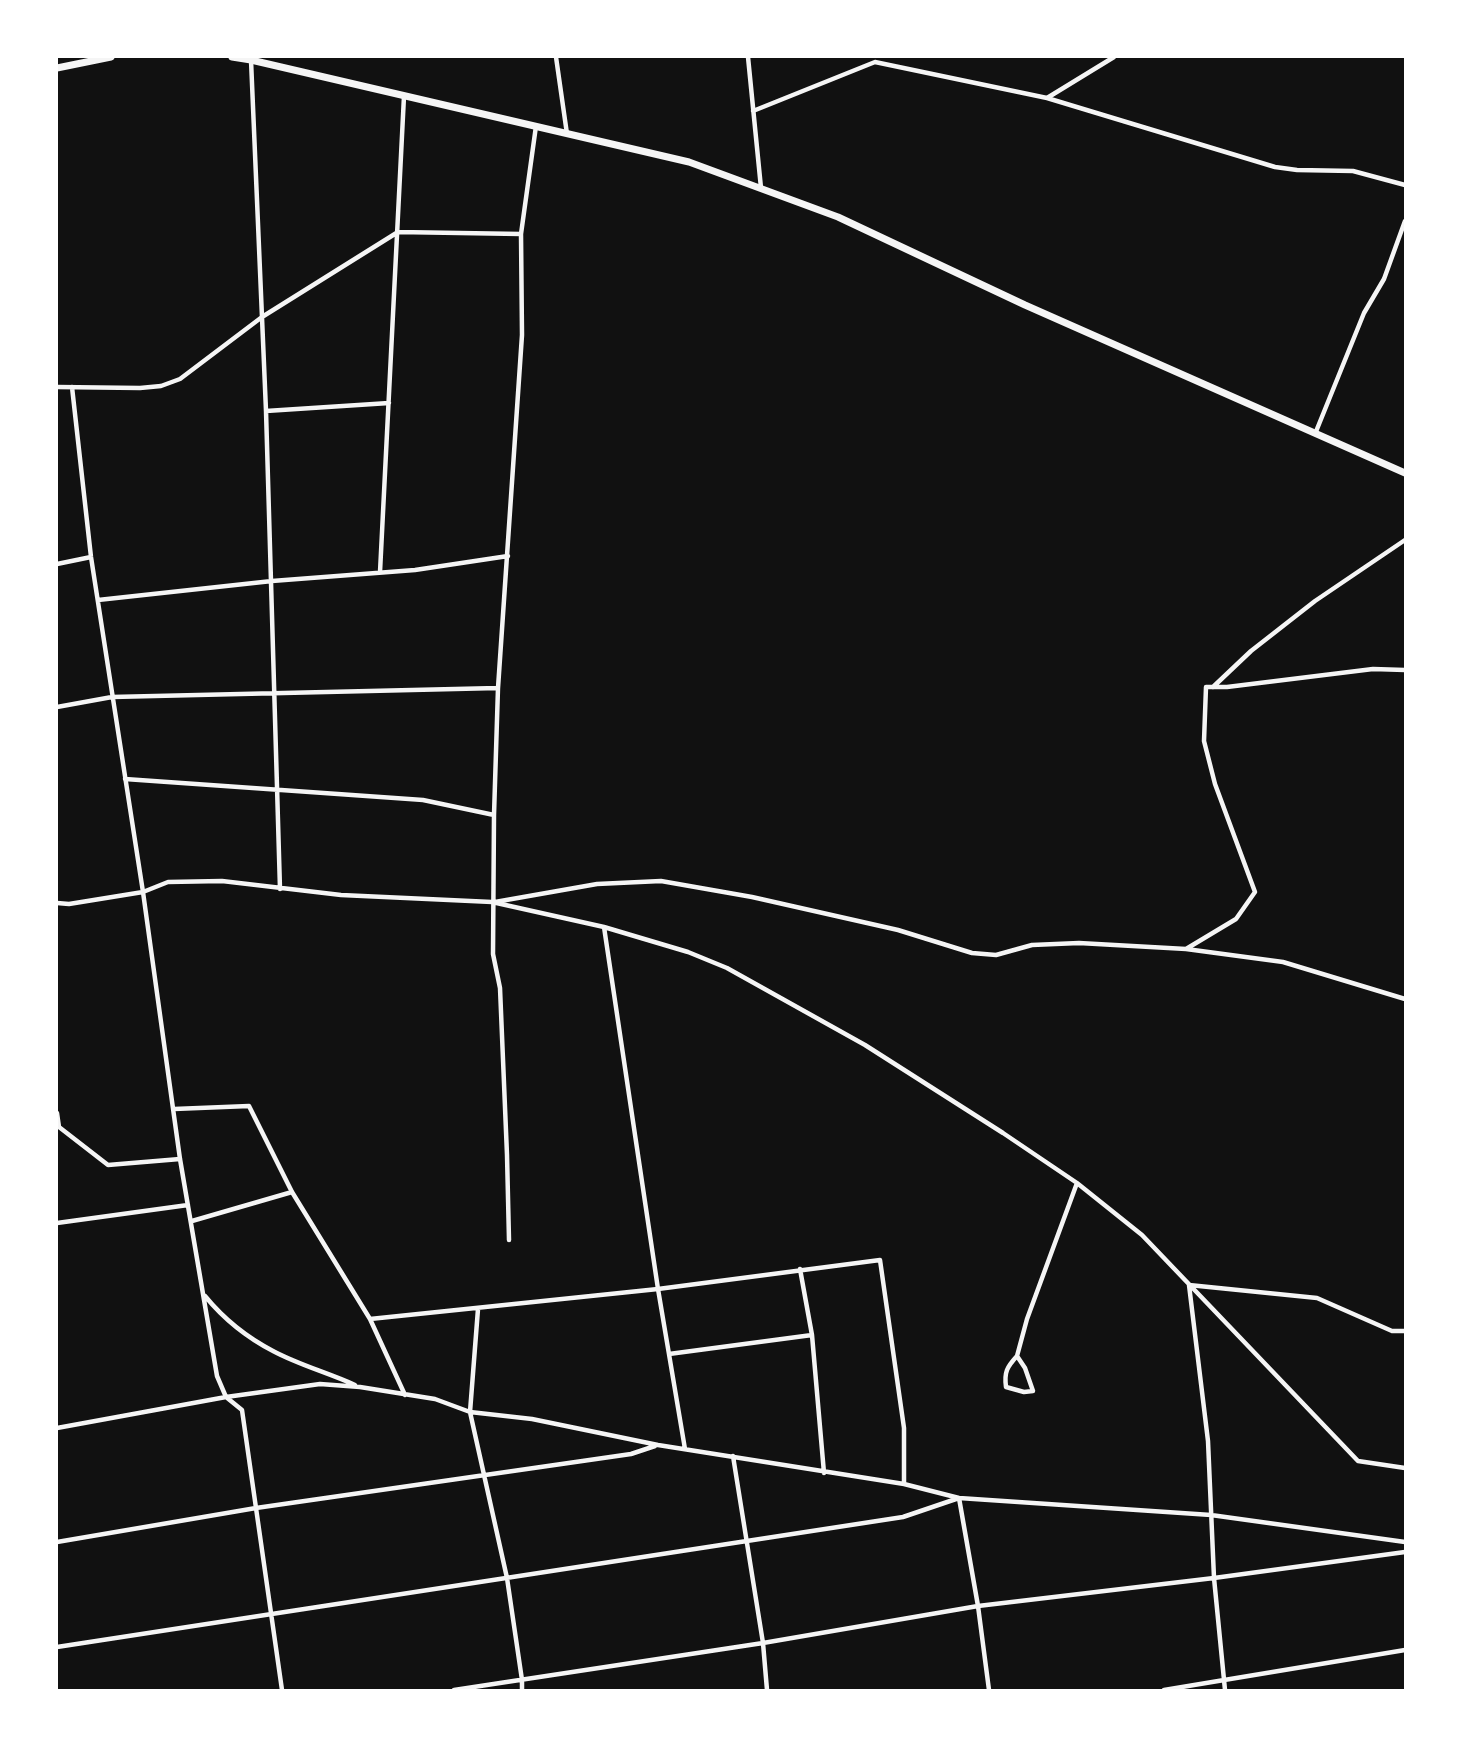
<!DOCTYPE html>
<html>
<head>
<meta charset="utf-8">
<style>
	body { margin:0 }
	#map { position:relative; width:1462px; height:1747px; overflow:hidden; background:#111; font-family:Poppins,sans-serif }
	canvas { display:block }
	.frame { position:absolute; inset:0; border:58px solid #fff; pointer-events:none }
</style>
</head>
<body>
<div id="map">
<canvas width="1462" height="1747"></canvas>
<div class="frame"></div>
</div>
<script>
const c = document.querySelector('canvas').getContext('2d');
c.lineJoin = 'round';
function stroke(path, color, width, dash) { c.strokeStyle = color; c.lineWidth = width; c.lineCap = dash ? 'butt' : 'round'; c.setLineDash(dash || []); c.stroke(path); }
const minor = new Path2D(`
	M556 57 567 134
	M748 57 761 188
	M251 60 266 411 280 889
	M1047 98 1114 57
	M753 111 875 62 1047 98 1275 167 1297 170 1353 171 1405 185
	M57 387 140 388 161 386 180 379 262 317 398 232 521 234
	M72 387 91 557 143 892 180 1159 217 1376 226 1397 242 1410 282 1690
	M266 411 389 403
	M1315 434 1364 313 1384 279 1405 221
	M57 564 91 557
	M380 572 404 96
	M98 600 272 581 415 570 508 556
	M1213 687 1251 651 1315 601 1405 540
	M57 707 112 697 498 688
	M125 779 423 800 494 815
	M495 902 597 884 661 881 752 897 898 930 972 953 996 955 1032 945 1079 943 1186 949 1283 962 1405 999
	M57 903 69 904 143 892 168 882 222 881 341 895 492 902 604 927 688 952 727 968 865 1045 1003 1133 1077 1183 1142 1235 1358 1461 1405 1468
	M604 927 658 1289 685 1449
	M1186 949 1236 919 1255 892 1215 784 1204 741 1206 687H1227L1373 669 1405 670
	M174 1109 249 1106 292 1192 370 1319 405 1395
	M57 1113 59 1127 108 1165 180 1159
	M192 1221 292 1192
	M57 1223 188 1205
	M509 1240 507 1155 500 988 493 954 494 815 498 688 522 335 521 234 536 126
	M800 1269 812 1335 824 1473
	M205 1296C223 1318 248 1338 273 1351 299 1365 329 1373 355 1385
	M478 1309 470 1412 507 1578 522 1680V1690
	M370 1319 658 1289 880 1260 904 1428V1484
	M669 1354 812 1335
	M1017 1356C1007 1367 1004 1372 1006 1387L1024 1392 1033 1391 1025 1368 1017 1356 1027 1319 1077 1183
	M57 1428 226 1397 320 1384 360 1387 435 1399 470 1412 532 1419 658 1445 904 1484 959 1498 1211 1515 1405 1542
	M733 1456 763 1643 767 1690
	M57 1542 256 1508 631 1454 655 1446
	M57 1647 903 1517 959 1498 978 1606 989 1690
	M454 1690 763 1643 978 1606 1214 1578 1405 1552
	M1164 1690 1405 1650
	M1225 1690 1214 1578 1208 1441 1189 1285 1317 1298 1392 1331H1405`);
const primary = new Path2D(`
	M232 57 251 60 689 162 838 217 1025 305 1405 473
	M57 68 111 57`);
stroke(minor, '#f5f5f5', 4.5);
stroke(primary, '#f5f5f5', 7);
</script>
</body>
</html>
